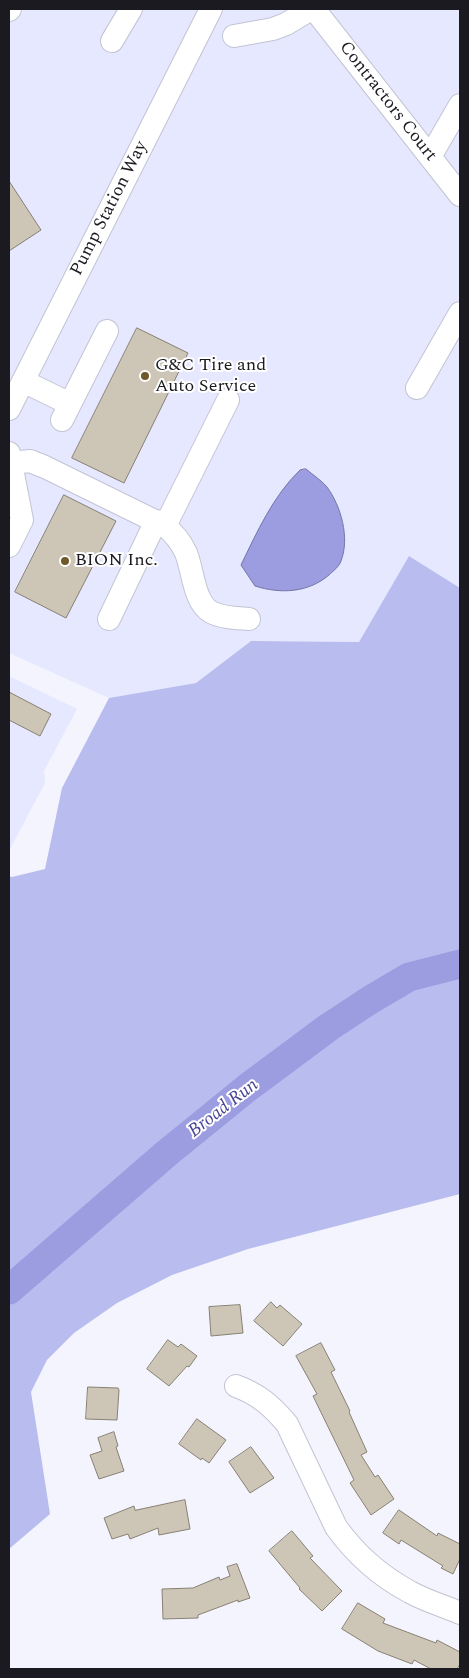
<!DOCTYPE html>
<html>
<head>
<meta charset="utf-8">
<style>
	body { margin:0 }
	#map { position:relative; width:469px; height:1678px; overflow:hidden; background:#f3f4fd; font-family:Spectral,serif }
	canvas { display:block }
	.frame { position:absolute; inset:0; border:10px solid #1a1a20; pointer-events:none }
</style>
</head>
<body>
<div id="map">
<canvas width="469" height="1678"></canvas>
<div class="frame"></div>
</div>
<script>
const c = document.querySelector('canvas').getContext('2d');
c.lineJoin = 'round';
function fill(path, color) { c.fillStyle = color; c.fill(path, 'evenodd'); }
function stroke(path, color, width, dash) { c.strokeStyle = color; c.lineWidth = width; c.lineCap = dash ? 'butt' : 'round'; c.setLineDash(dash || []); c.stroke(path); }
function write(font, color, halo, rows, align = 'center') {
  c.font = font + ' Spectral,serif'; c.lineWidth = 4; c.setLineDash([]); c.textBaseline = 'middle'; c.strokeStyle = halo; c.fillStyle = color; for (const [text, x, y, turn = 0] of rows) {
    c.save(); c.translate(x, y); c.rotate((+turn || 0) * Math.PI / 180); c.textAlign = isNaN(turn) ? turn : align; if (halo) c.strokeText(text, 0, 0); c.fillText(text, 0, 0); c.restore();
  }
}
const built = new Path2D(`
	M9 9H460V588L409 556 359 642 251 641 196 683 109 698 9 653Z
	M9 676 77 709 44 771 45 783 9 851Z`);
const green = new Path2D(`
	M409 556 460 588V1194L248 1249 172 1275 117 1303 74 1333 47 1360 31 1392 50 1514 9 1549V876L12 877 45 869 62 788 109 698 196 683 251 641 359 642Z`);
const water = new Path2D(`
	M306 469C313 475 321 480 327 487 341 506 350 538 341 561 339 567 333 571 329 575 308 593 280 594 255 586L241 565C257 532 273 496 300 470Z`);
const river = new Path2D(`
	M9 1290 167 1153 247 1088 329 1027 370 1000 409 977 460 964`);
const building = new Path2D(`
	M9 181 41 230 9 251Z
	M137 328 188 353 124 483 72 458Z
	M64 495 116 521 66 618 15 592Z
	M9 692 51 714 40 736 9 720Z
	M271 1302 277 1308 280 1305 302 1324 283 1346 254 1321Z
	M240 1305 243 1333 211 1336 209 1307Z
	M168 1340 178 1347 181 1344 197 1356 189 1367 187 1366 169 1386 147 1369Z
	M321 1343 335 1370 331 1372 350 1411 349 1412 367 1452 361 1455 375 1477 378 1475 394 1499 371 1515 350 1483 354 1480 313 1396 317 1394 296 1356Z
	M88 1387 118 1388 119 1390 117 1420 86 1419Z
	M197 1419 226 1440 209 1463 202 1458 201 1460 179 1444Z
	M114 1432 118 1446 116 1447 124 1471 99 1479 90 1455 102 1451 98 1438Z
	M251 1447 274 1478 250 1493 229 1462Z
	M185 1500 190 1529 159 1535 158 1528 130 1539 128 1534 112 1539 104 1518 134 1506 135 1510Z
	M399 1510 437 1536 438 1533 460 1544V1559L453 1574 441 1568 443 1566 401 1540 399 1544 383 1533Z
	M292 1531 313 1556 310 1558 342 1591 322 1611 299 1589 300 1588 269 1551Z
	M237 1564 250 1598 238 1602V1600L198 1615V1618L163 1619 162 1589 193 1588 219 1577 220 1580 230 1576 227 1567Z
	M358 1603 385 1619 383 1623 436 1643 437 1640 460 1652V1664L457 1669H431L414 1660 412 1664 378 1651 342 1629Z`);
const minor = new Path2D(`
	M314 9 460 195
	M9 10 10 9
	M234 36 273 29 286 24 311 9
	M112 41 131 9
	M430 157 460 105
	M23 381 70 404
	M417 388 460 313
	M9 409 211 9
	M62 420 107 331
	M9 453 22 520 9 546
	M10 463 30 461 45 467 165 526 228 400
	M165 526C175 534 181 542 186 553 193 570 194 603 211 612 222 618 237 618 249 619
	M109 619 156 521
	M236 1386C258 1394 272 1406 287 1424L336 1527C356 1555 380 1576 410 1592 426 1601 444 1606 460 1613`);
const markers = [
	[145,376,5,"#705929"],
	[65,561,5,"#705929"]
];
const streetNames = [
	["Contractors Court",387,102,52],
	["Pump Station Way",110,209,-63]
];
const poiNames = [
	["G&C Tire and",155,366],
	["Auto Service",155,387],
	["BION Inc.",75,561]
];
const waterNames = [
	["Broad Run",224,1109,-38]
];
fill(built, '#e6e8ff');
fill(green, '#b9bcee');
fill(water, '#9b9de0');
stroke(water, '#7476a6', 1);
stroke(river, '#9b9de0', 29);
fill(building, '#cdc6b7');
stroke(building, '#878073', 1);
stroke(minor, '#c2c4d3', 24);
stroke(minor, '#fff', 22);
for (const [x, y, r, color] of markers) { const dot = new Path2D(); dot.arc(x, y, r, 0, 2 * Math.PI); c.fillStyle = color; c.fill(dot); stroke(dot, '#fff', 2); }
write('18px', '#1a1a20', '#fff', streetNames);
write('18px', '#1a1a20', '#fff', poiNames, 'left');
write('italic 19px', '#494495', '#fff', waterNames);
</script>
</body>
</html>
